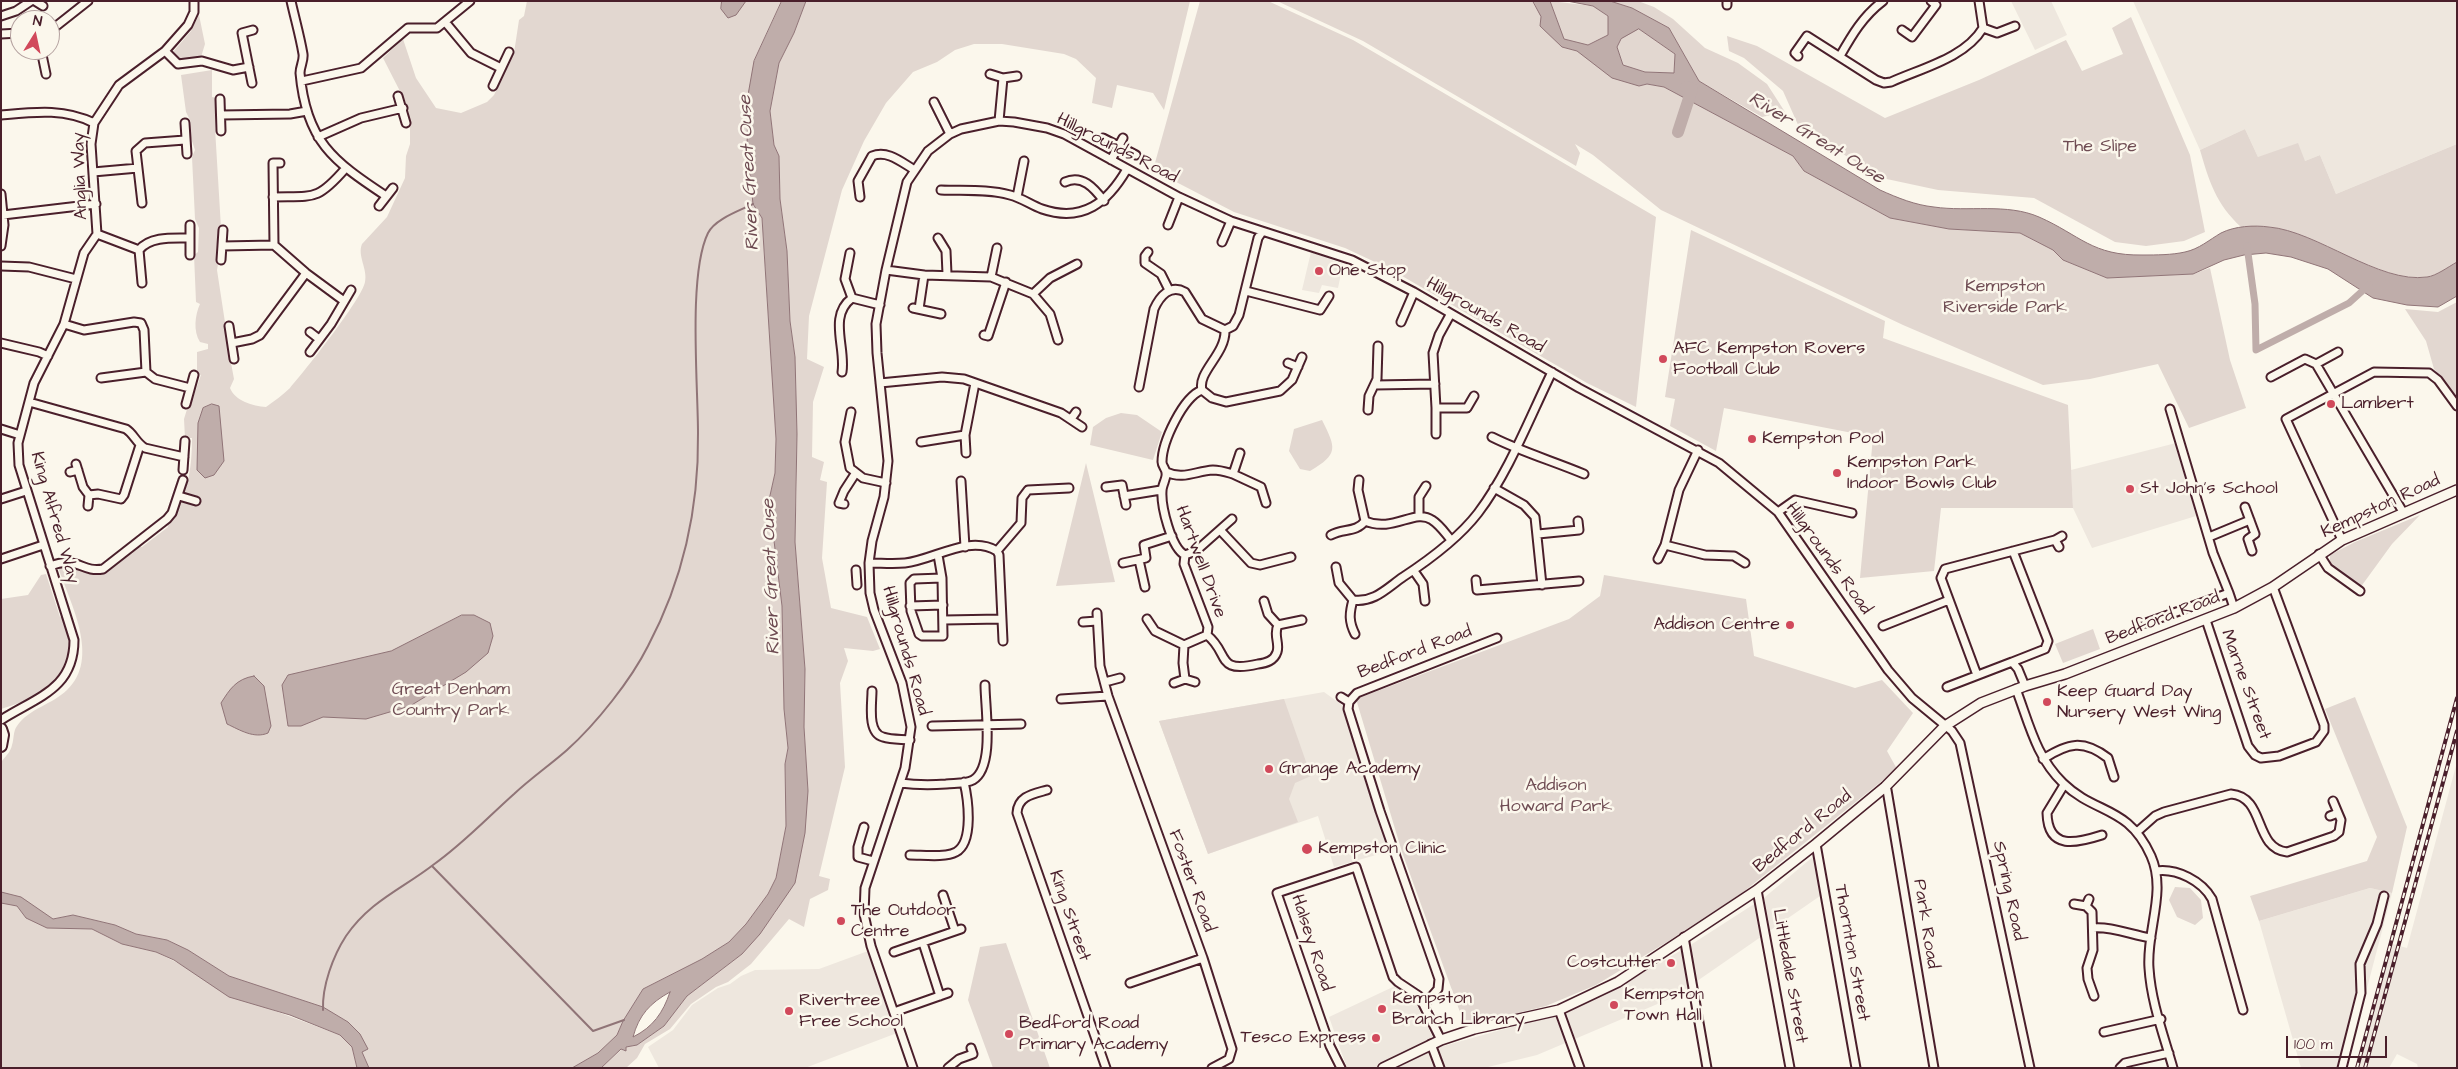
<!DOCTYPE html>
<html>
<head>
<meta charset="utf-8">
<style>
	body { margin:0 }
	#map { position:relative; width:2458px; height:1069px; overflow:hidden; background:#fbf7ec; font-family:"Architects Daughter",sans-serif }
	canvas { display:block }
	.frame { position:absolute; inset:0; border:2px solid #4a1f2b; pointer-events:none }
	.north { position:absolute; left:10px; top:10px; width:50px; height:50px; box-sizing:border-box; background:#fbf7ec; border:1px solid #b4a19f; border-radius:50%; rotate:10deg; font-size:14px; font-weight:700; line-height:20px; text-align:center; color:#4a1f2b }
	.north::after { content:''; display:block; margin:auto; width:18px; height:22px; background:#d1495b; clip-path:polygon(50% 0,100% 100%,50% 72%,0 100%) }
	.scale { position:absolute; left:2286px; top:1036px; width:101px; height:22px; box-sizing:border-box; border:2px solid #4a1f2b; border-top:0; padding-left:6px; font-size:15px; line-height:18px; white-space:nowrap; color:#4a1f2b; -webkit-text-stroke:4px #fbf7ec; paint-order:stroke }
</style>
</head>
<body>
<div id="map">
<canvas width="2458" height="1069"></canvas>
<div class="frame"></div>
<div class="north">N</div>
<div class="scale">100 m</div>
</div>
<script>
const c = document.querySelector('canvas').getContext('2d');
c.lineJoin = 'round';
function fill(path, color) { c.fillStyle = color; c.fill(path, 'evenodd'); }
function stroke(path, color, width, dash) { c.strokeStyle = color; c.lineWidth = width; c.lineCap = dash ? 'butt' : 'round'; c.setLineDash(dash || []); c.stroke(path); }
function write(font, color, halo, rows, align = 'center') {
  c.font = font + ' "Architects Daughter",sans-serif'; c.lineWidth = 5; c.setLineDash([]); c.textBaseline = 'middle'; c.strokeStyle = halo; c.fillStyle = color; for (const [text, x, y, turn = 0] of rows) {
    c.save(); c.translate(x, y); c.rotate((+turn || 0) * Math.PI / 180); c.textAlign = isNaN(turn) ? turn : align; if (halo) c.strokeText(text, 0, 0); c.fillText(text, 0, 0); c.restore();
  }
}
const built = new Path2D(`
	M2011 1H2051L2067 35 2035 50Z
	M2133 1H2457V144L2336 194 2320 155 2305 161 2258 157 2245 129 2200 150Z
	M1311 252 1343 264 1338 288 1322 285 1319 293 1302 290Z
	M2176 443 2196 516 2092 548 2073 508 2071 470Z
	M1324 692 1342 705 1390 851 1334 867 1318 816 1208 854 1159 721Z
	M2457 762V1068H2418L2417 1064 2397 1054 2389 1068H2355L2389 943 2407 948Z
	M1814 856 1820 896 1674 997 1537 1055 1484 1068H1347L1329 1017 1395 986 1419 1000 1440 1047 1558 1014 1620 986 1692 944 1765 897Z
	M2370 888 2392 893 2346 1068H2301L2259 921Z
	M868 951 897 1033 805 1068H659L648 1047 673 1030 692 1005 718 988 730 984 741 976 755 970 819 969Z`);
const green = new Path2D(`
	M527 1H782L754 61 753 204 762 218 776 439 775 473 769 500 782 606 784 709 788 748 785 764 786 826 776 878 768 894 746 924 729 942 702 959 643 989 623 1021 617 1035 598 1053 572 1068H369L362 1052 367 1049 348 1022 322 1007 229 976 188 950 167 940 136 934 115 925 73 915 53 919 1 892 2 761C6 756 11 751 12 745 14 739 13 731 17 726 28 709 53 704 67 690 101 658 70 603 58 567L65 564 93 573 138 545 142 547 168 527 167 522C188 501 192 467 192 438H185L184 419 188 406H190L201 375 197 374V352L208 349V344L200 342C193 331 195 315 200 304L196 302 194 255 198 252 199 228 195 219 192 157 195 150 190 135 191 122 186 112 181 75 212 70V97L217 98 215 102V128L221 228 218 232 216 255 219 259 217 270 226 329 225 331 234 379 230 388C235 401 253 406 266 407 274 401 283 395 290 388 304 372 362 299 365 282 368 269 357 256 362 244L387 217 405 178 406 156 410 144V121L406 103 383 58 403 39 416 78 436 108 461 113 487 102 494 95 514 53 519 20 524 16Z
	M806 1H1190L1164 110 1153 93 1117 85 1112 108 1092 103 1096 78 1076 59 1064 54 1002 44H974L955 50 937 62 913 72 886 103 864 141 842 190 809 316 807 359 824 367 813 402 812 457 824 462 820 480 827 482 822 558 831 608 867 617 880 649 873 651 844 648 848 661 840 683 845 767 819 876 830 879 828 890 810 899 804 927 789 919 751 964 728 982 716 987 691 1004 670 1029 645 1044 637 1058 626 1068H601L622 1049 624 1051 626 1047 637 1045 664 1026 687 996 742 954 776 912 808 791 804 727 805 669 795 542 797 478 795 357 790 321 787 251 780 199 779 156 774 145 770 111 779 63 794 33Z
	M1200 1H1268L1353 40 1656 217 1636 407 1587 383 1390 269 1345 248 1234 212 1153 170Z
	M1277 1H1533L1562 47 1577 51 1639 86 1647 84 1664 87 1793 156 1804 171 1890 218 1949 229 2020 233 2053 250 2063 260 2107 278 2193 274 2210 268 2230 360 2246 408 2189 428 2158 364 2090 379 2043 385 1903 325 1661 210 1593 155 1575 144 1580 153 1576 166 1363 41Z
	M1550 1 1593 6 1608 16 1609 35 1588 45 1564 39Z
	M1610 1H1638L1654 7 1673 19 1705 48 1738 63 1767 84 1785 112 1762 117 1699 81 1669 28 1632 8Z
	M199 15 205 44 201 57 182 61 173 52 191 31Z
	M2131 17 2190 155 2205 232 2184 241 2146 246 2115 242 2034 198 1938 190 1882 178 1799 127 1783 91 1744 58 1729 51 1727 36 1757 46 1885 118 1979 80 2066 40 2082 71 2123 54 2112 28Z
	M1639 29 1675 54 1674 73 1645 72 1623 65 1617 47 1620 39Z
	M2245 129 2258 157 2298 143 2305 161 2320 155 2336 194 2457 144V262C2448 267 2436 276 2426 277 2378 282 2320 234 2271 227 2261 225 2250 227 2241 227 2216 204 2209 181 2200 150Z
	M1691 230 1885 321 1883 338 2068 405 2073 508H1941L1934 571 1860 578 1873 437 1724 408 1716 451 1670 426 1675 399 1665 397Z
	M2457 302V397L2434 369 2426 341 2405 309 2438 312Z
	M1121 413 1137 415 1162 432 1153 460 1090 445 1093 427 1106 418Z
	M1322 420C1336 448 1339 454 1310 471L1300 469 1289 451 1294 429Z
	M1086 463 1115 582 1056 586Z
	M2420 515 2392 544 2360 588 2330 565V555L2355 542Z
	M46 574 60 617 64 616C69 631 74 646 69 662 60 687 25 702 1 709V599L28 595 41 575Z
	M1604 575 1746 599 1754 656 1855 688 1882 680 1913 713 1887 751 1897 769 1742 893 1667 942 1596 985 1546 1006 1465 1026 1402 852 1356 699 1569 619 1600 596Z
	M2093 629 2100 649 2063 663 2055 644Z
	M2355 697 2407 827 2392 893 2370 888 2259 921 2250 896 2367 861 2377 837 2325 709Z
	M1284 699 1311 776 1295 783 1289 799 1298 822 1208 854 1159 721Z
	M2175 887 2190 888 2201 900 2203 918 2195 925 2177 917 2169 900Z
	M2 902 17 906 26 918 92 929 122 944 156 952 267 1008 340 1035 352 1047 357 1068H1Z
	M1006 943 1050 1068H993L968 1000 980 947Z`);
const water = new Path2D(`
	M722 1H746L736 15 728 18 721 9Z
	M782 1H806L794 33 779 63 770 111 774 145 779 156 780 199 787 251 790 321 795 357 797 434 795 542 805 669 804 727 808 791 805 833 795 883 760 934 742 954 687 996 664 1026 637 1045 626 1047V1051L621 1049 601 1068H572L598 1053 617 1035 623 1021 643 989 702 959 729 942 746 924 768 894 776 878 786 826 785 764 788 748 784 709 782 606 769 500 775 473 776 439 762 218 753 204 747 148 748 95 754 61ZM670 992C663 1013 653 1027 633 1037 639 1015 650 1003 670 992Z
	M1533 1H1550L1564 39 1588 45 1608 35V16L1593 6 1567 1H1610L1632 8 1669 28 1699 81 1880 190C1898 198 1915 205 1934 207 1968 212 2007 203 2039 217 2080 235 2092 256 2143 255 2156 255 2172 255 2185 252 2199 249 2209 240 2221 233 2235 226 2254 225 2269 227 2317 231 2379 284 2427 277 2436 276 2448 267 2457 262V296L2438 307 2407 305 2373 298 2328 269 2291 257 2266 253 2244 255 2224 260 2193 274 2107 278 2063 260 2053 250 2020 233 1949 229 1890 218 1804 171 1793 156 1664 87 1647 84 1639 86 1612 78 1577 51 1562 47 1540 26 1541 17ZM1639 29 1675 54 1674 73 1645 72 1623 65 1617 47 1621 39Z
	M212 404 219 406 224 461 214 475 205 478 197 470 198 423 203 408Z
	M462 615H474L490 623 493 636 488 653 466 672 410 706 366 719 323 717 301 726H288L282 685 288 675 391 651Z
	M254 676 264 686 271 726 268 733C254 739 240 730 227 724L221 703C230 689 236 679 254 676Z
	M1 892 21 897 53 919 73 915 115 925 136 934 167 940 188 950 229 976 323 1007 348 1022 360 1034 368 1049 362 1052 369 1068H357L352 1047 340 1035 290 1015 229 997 174 960 156 952 122 944 92 929 47 928 26 918 17 906 1 903Z`);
const stream = new Path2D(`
	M432 866 593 1031 624 1020
	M323 1010C322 986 333 956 346 936 370 901 402 889 433 865 463 844 487 818 514 794 531 778 550 765 567 750 596 724 631 680 648 646 684 578 699 509 698 433 698 384 688 274 708 233 715 219 739 211 753 204`);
const canal = new Path2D(`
	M2247 246 2255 304 2256 350 2349 303 2369 285`);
const river = new Path2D(`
	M1678 132 1692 89 1686 87`);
const minor = new Path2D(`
	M35 1 43 6
	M291 1C295 19 300 36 303 54 304 61 300 66 300 73 306 141 333 161 386 196
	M1727 5V1
	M1 16 16 11 31 1
	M446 23 471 53 501 68
	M1983 28 1997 33 2015 26
	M1902 30 1912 37 1936 5 1931 1
	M50 31 88 1
	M1 34 20 33
	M41 50 46 74
	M165 51 178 64 202 61 233 70 249 67
	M1798 56 1795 53 1807 36 1876 80 1884 83 1891 82C1922 68 1965 58 1983 28L1979 1
	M1840 56C1852 35 1863 16 1883 1
	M990 74 1003 78 1017 76
	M302 81 361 68 408 28H437L470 1
	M252 83 242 33 253 30
	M493 86 509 52
	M398 96 406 123
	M220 99 221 131
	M934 102 950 134
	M1 115C34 112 64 108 94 123
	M221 115 290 114 307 111
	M999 121 1003 78
	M185 123 187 154
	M318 137 361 118 403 108
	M1103 138 1136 155
	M1111 160 1123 138
	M280 163H273L274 245 306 273 344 301
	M93 172 138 168
	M1065 182C1082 174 1094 188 1104 201
	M941 190C964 191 988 189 1010 195 1022 198 1031 205 1042 209 1083 223 1108 202 1127 169
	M1 194 4 225 1 246
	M273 197C314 196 317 201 345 169
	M860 197 858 181 872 156C887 150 900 161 913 169
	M1017 197 1024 161
	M142 203 136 151 145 143 185 140
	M379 206 393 188
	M3 215 96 204
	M1168 225 1179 197
	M97 234 139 250C150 236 173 238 190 238
	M938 238 946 251 947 274
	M1222 242 1231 221
	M222 246 274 245
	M139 250 142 283
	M1148 252 1145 256V263L1161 274 1169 290
	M850 253 845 279 852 298
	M190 255V225
	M221 260 223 230
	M1 266 29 267 76 279
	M886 270 924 275 991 277 1033 294 1050 278 1077 264
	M991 277 997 248
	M1246 291 1320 310 1329 296
	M1033 294 1050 314 1058 340
	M913 308 941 314
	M919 309 924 275
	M1450 315 1439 335 1433 353 1436 408H1467L1474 396
	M1401 322 1414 292
	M64 324 84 330 134 322 141 323 144 330 146 372 155 379 190 388
	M229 326 234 359
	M1225 330 1233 326 1239 315 1258 238 1262 232
	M310 332 319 339
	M984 335 988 336 1006 282
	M1 343 39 352 48 356
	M232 343 252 339 260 335 306 273
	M310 352 331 324 351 290
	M1288 363 1298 367
	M2316 364 2338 352
	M842 372C846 347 828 316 852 298L880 305
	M2271 377 2305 359 2316 364 2403 512
	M101 378 146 372
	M880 383 942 377 964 379 1061 413 1082 427
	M1375 385 1435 384
	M1139 387 1154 309C1160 296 1170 284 1185 292L1202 319 1225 330
	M1202 390C1183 397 1162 442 1162 462 1162 466 1166 469 1166 473 1167 478 1162 485 1162 491 1161 506 1171 548 1185 555L1184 564 1208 627 1207 635
	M1202 390 1212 398 1226 402 1280 391 1292 380 1302 357
	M1202 390C1197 372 1226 354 1225 330
	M29 402 126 429C134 434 136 443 145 448L184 457
	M186 404 194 375
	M2170 409 2213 553 2229 593
	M1368 410 1369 396 1377 379 1378 346
	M851 412 845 442 850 468 863 478 886 483
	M1071 419 1076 412
	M1 429 20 435
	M1436 434V408
	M965 435 966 453
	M1492 437C1522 452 1553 461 1584 474
	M921 442 965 435 975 383
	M76 464 83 487 89 495 98 494 121 499 124 495 140 445
	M183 470 185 441
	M70 472 78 470
	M1166 472C1183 480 1196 471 1213 470 1220 470 1226 472 1233 474L1240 453
	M1233 474 1261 487 1266 503
	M1359 480 1358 490 1365 521C1393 533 1415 508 1432 520 1440 525 1445 533 1451 540
	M961 481 965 547
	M1106 487 1122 485 1126 505
	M1494 488 1524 505 1535 517 1542 585
	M179 496 196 501
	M1124 496 1161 490
	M1 499 26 491
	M844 504 839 503 844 491 855 474
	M88 506 89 495
	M2245 507 2255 534 2248 539 2252 551
	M1778 512 1795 500 1852 513
	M1419 516V497L1426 486
	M1220 530 1251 563 1260 565 1291 557
	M1538 534 1579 530 1578 521
	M1331 535C1343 528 1356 533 1365 521
	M2209 537 2250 520
	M2055 540 2059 547
	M2342 540 2286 419 2374 372 2429 373 2438 380 2457 406
	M1665 545 1705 555 1734 556 1745 563
	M997 551 1021 523 1022 498 1028 490 1069 488
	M997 551 999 555 1003 641
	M2319 554 2328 568 2360 591
	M938 555 942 578 943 636H922L919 634 911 611 910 583 914 579 942 578
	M1185 555 1196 551 1232 519
	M1 559 43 545
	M1658 559 1665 545 1679 490 1698 450
	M1139 560 1145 587
	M869 563C881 563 893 564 905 563 934 560 969 534 997 551
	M1123 563 1146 558 1144 545 1172 536
	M50 566C78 555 81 573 103 569L167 519 172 513 183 480
	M1336 567 1339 583 1353 600C1374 603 1387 588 1403 577 1429 560 1458 539 1478 513 1509 472 1529 419 1552 372
	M856 570 857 585
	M1414 571 1423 584 1425 601
	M1476 580 1477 590 1579 581
	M1353 600C1349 614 1349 622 1355 634
	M1264 601 1268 614 1278 625
	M910 606 943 605
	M1097 613 1100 666 1108 696 1203 958 1232 1049 1229 1059 1212 1068
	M1147 619 1155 631 1184 645 1207 635
	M944 620 1001 619
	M2206 620 2248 746 2255 755 2261 758 2279 756 2316 742 2324 731V725L2273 587
	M1083 622 1097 621
	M2146 623 2229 593 2234 608
	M1883 626 1949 600
	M1207 635C1230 653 1215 674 1258 664 1266 663 1274 661 1277 652 1280 643 1273 635 1278 625L1302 620
	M2012 662 2045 649 2048 641 2013 551
	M1977 675 1941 578 1945 569 2055 540 2062 536
	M1185 679 1195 682
	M1105 682 1120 678
	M1174 683 1185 679 1183 663 1184 645
	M1947 687 2012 662 2018 669 2025 686
	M2016 689C2029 723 2036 757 2063 783 2096 815 2128 805 2151 856 2167 892 2146 931 2149 968 2151 1002 2164 1036 2173 1068
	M872 691C872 704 867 733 883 737 892 740 902 739 910 740
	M1341 697 1349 702 1348 709 1380 811 1439 979 1438 989 1425 1004
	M1061 699 1108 696
	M1349 702 1357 693 1497 638
	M1 720C37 697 74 689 74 640L19 465 18 443 34 383 64 324 84 253 97 234 91 144 94 123 119 85 165 51 188 25 194 12V1
	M932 726 1021 724
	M2043 759C2068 743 2083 739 2108 758L2114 777
	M900 783C916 785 931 785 946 784 954 783 966 784 973 780 995 767 985 708 985 685
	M2064 785 2047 813C2048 851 2077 843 2102 835
	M1885 787 1887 790 1934 1068
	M1047 790C1033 794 1018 796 1017 813L1106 1068
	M2330 816 2338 813
	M864 827 858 847V857L873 861
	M2137 832 2155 816 2164 812 2231 794C2266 797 2253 848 2287 852L2334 836 2339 832 2341 820 2333 801
	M1816 844 1856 1068
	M910 855C923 855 945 858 956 852 974 842 968 799 964 782
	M2156 871C2177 868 2202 881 2212 899L2243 1010
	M1757 890 1790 1068
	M943 895 955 931
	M2074 904 2086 906 2092 912 2093 950 2087 968 2088 979 2094 996
	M2086 906 2089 899
	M2093 928C2110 926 2132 935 2151 938
	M1684 937 1707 1068
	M923 943 940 996
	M894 952 961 929
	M1130 983 1203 958
	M1559 1010 1580 1068
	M894 1012 948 993
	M2104 1032 2161 1019
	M1431 1044 1440 1068
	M913 1068 871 946 864 914 865 888 905 768 911 727 902 683 874 610 870 593 869 563 872 541 884 497 888 461 877 353 876 324 886 270 907 182 928 151 950 134 961 129 999 121 1014 122 1047 128 1064 134 1179 197 1231 221 1352 260 1414 292 1579 388 1719 463 1778 512 1888 670 1912 698 1952 731 1960 743 2030 1068
	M948 1068 959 1059 973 1054 971 1048
	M1341 1068 1330 1046 1277 893 1356 867 1393 977 1398 982 1419 996 1441 1040
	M2120 1068 2125 1063 2169 1053
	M2342 1068 2361 993 2360 964 2377 924 2384 896`);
const major = new Path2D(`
	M1383 1068 1441 1040 1474 1029 1559 1010 1618 982 1757 890 1816 844 1885 787 1945 726 1981 703 2025 686 2065 674 2234 608 2273 587 2342 540 2457 490`);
const highway = new Path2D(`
	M1 729 3 735 1 746`);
const rail = new Path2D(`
	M2357 1068 2457 698
	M2365 1068 2457 731`);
const markers = [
	[1319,271,5,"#d1495b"],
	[1663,359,5,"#d1495b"],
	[2331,404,5,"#d1495b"],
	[1752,439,5,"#d1495b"],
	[1837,473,5,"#d1495b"],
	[2130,489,5,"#d1495b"],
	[1790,625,5,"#d1495b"],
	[2047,702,5,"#d1495b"],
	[1269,769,5,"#d1495b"],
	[1307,849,6,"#d1495b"],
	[841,921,5,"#d1495b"],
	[1671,963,5,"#d1495b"],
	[1614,1005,5,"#d1495b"],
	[1382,1009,5,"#d1495b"],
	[789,1011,5,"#d1495b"],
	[1009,1034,5,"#d1495b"],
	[1376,1038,5,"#d1495b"]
];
const parkNames = [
	["The Slipe",2100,147],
	["Kempston",2005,287],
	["Riverside Park",2005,308],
	["Great Denham",451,690],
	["Country Park",451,711],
	["Addison",1556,786],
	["Howard Park",1556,807]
];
const streetNames = [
	["Hillgrounds Road",1117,149,27],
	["Anglia Way",81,176,-92],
	["Hillgrounds Road",1485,316,30],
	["Kempston Road",2381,507,-25],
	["King Alfred Way",54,518,74],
	["Hillgrounds Road",1828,559,54],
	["Hartwell Drive",1200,562,70],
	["Bedford Road",2163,619,-21],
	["Hillgrounds Road",905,651,74],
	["Bedford Road",1415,653,-21],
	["Marne Street",2245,685,70],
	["Bedford Road",1803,832,-39],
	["Foster Road",1191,881,70],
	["Spring Road",2008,891,78],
	["King Street",1069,916,71],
	["Park Road",1925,924,81],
	["Halsey Road",1311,943,72],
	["Thornton Street",1851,953,80],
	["Littledale Street",1789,976,80]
];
const poiNames = [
	["One Stop",1329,271],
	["AFC Kempston Rovers",1673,349],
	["Football Club",1673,370],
	["Lambert",2341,404],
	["Kempston Pool",1762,439],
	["Kempston Park",1847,463],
	["Indoor Bowls Club",1847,484],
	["St John's School",2140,489],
	["Addison Centre",1780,625,"right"],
	["Keep Guard Day",2057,692],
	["Nursery West Wing",2057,713],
	["Grange Academy",1279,769],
	["Kempston Clinic",1318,849],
	["The Outdoor",851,911],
	["Centre",851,932],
	["Costcutter",1661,963,"right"],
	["Kempston",1624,995],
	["Town Hall",1624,1016],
	["Kempston",1392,999],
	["Branch Library",1392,1020],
	["Rivertree",799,1001],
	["Free School",799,1022],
	["Bedford Road",1019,1024],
	["Primary Academy",1019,1045],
	["Tesco Express",1366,1038,"right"]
];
const waterNames = [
	["River Great Ouse",1816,139,32],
	["River Great Ouse",750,173,-93],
	["River Great Ouse",772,577,-92]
];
fill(built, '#eee7de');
fill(green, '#e2d7d0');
fill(water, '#bfadaa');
stroke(water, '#907477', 1);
stroke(stream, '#907477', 2);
stroke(canal, '#bfadaa', 7);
stroke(river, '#bfadaa', 12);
stroke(minor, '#4a1f2b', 11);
stroke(major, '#4a1f2b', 12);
stroke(highway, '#4a1f2b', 14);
stroke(minor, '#fbf7ec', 7);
stroke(major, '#fbf7ec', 9);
stroke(highway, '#fbf7ec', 10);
stroke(rail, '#4a1f2b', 4);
stroke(rail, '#fbf7ec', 2, [5.5]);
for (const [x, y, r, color] of markers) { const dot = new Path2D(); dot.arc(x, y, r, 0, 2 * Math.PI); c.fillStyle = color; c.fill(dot); stroke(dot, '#fbf7ec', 2); }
write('18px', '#704d54', '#fbf7ec', parkNames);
write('18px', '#4a1f2b', '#fbf7ec', streetNames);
write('18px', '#4a1f2b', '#fbf7ec', poiNames, 'left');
write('italic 19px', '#6d4a51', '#fbf7ec', waterNames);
</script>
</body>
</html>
